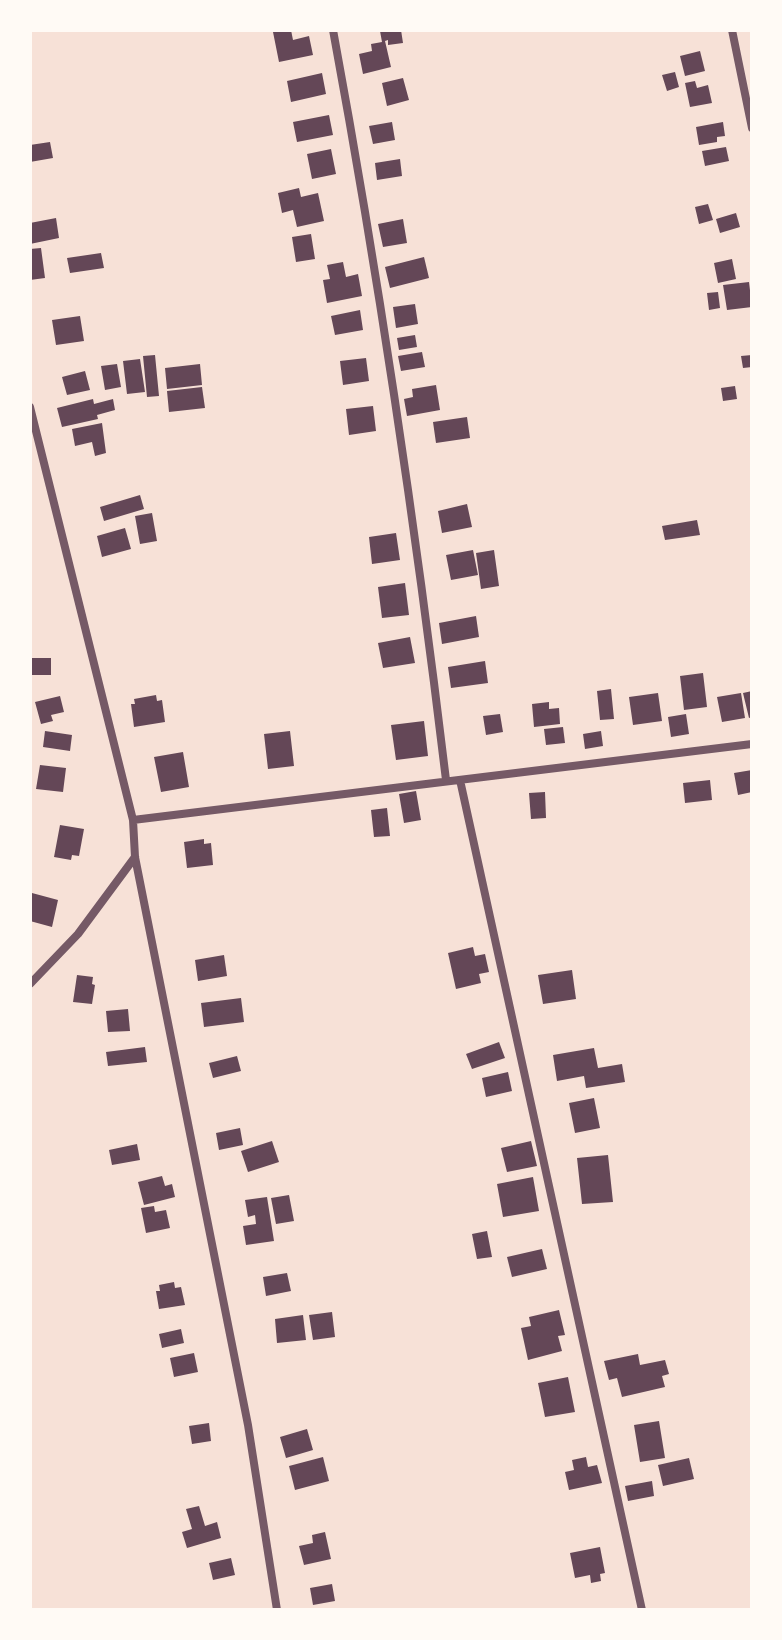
<!DOCTYPE html>
<html>
<head>
<meta charset="utf-8">
<style>
	body { margin:0 }
	#map { position:relative; width:782px; height:1640px; overflow:hidden; background:#f7e1d7; font-family:"Crimson Pro",serif }
	canvas { display:block }
	.frame { position:absolute; inset:0; border:32px solid #fffaf5; pointer-events:none }
</style>
</head>
<body>
<div id="map">
<canvas width="782" height="1640"></canvas>
<div class="frame"></div>
</div>
<script>
const c = document.querySelector('canvas').getContext('2d');
c.lineJoin = 'round';
function fill(path, color) { c.fillStyle = color; c.fill(path, 'evenodd'); }
function stroke(path, color, width, dash) { c.strokeStyle = color; c.lineWidth = width; c.lineCap = dash ? 'butt' : 'round'; c.setLineDash(dash || []); c.stroke(path); }
const building = new Path2D(`
	M291 30 293 40 309 36 313 55 279 62 273 32Z
	M401 30 403 43 388 45V40L385 41 391 67 363 74 359 54 372 51 371 44 382 42 380 31Z
	M700 51 705 71 685 76 680 56Z
	M675 72 679 87 667 91 662 75Z
	M322 73 326 94 291 102 287 81Z
	M403 78 409 100 387 106 382 83Z
	M695 81 697 88 708 85 712 103 690 107 685 83Z
	M329 115 333 135 297 142 293 122Z
	M392 122 395 140 373 144 369 126Z
	M723 122 725 136 717 137V142L699 145 696 127Z
	M50 142 53 158 30 162V145Z
	M726 147 729 161 705 166 702 151Z
	M331 149 336 174 312 179 307 154Z
	M400 159 402 176 377 180 375 163Z
	M299 188 301 197 318 193 324 221 297 227 293 210 282 213 278 193Z
	M708 204 713 220 699 224 695 207Z
	M736 213 740 227 720 233 716 219Z
	M56 218 59 238 30 244V223Z
	M403 219 407 243 383 247 378 224Z
	M311 234 315 259 296 262 292 237Z
	M41 248 45 278 30 280V249Z
	M101 253 104 268 70 273 67 258Z
	M424 257 429 278 390 288 385 267Z
	M732 259 736 279 718 283 714 263Z
	M343 262 346 277 358 274 362 296 327 303 323 280 330 279 327 265Z
	M749 282 752 307 727 310 723 285Z
	M718 292 720 308 709 310 707 293Z
	M415 304 418 324 396 328 393 307Z
	M360 310 363 330 335 335 331 316Z
	M80 316 84 341 56 345 52 320Z
	M415 335 417 347 399 350 397 338Z
	M422 352 425 367 401 371 398 356Z
	M155 355 159 396 147 397 143 356Z
	M752 355V367L743 368 741 356Z
	M366 358 369 381 343 385 340 361Z
	M140 359 145 392 127 394 123 361Z
	M117 364 121 387 105 390 101 366Z
	M200 364 202 385 167 389 165 368Z
	M85 371 90 390 67 395 62 377Z
	M436 385 440 410 407 416 404 399 413 397 412 389Z
	M735 386 737 399 723 401 721 388Z
	M202 387 205 408 169 412 167 391Z
	M93 399 94 404 113 399 115 410 97 415 98 419 62 427 57 408Z
	M373 406 376 431 349 435 346 409Z
	M467 417 470 438 436 443 433 422Z
	M102 423 106 453 95 456 92 442 75 446 72 429Z
	M140 495 144 509 104 521 100 507Z
	M467 504 472 527 442 533 438 511Z
	M152 513 157 541 140 544 135 516Z
	M697 520 700 535 665 540 662 526Z
	M125 528 131 549 102 557 97 536Z
	M396 533 400 560 372 564 369 537Z
	M473 550 478 575 451 580 446 555Z
	M494 550 499 586 481 589 476 553Z
	M405 583 409 615 382 618 378 587Z
	M476 616 479 637 442 644 439 623Z
	M410 637 415 663 383 668 378 643Z
	M30 658H51V675H30Z
	M485 661 488 683 451 688 448 667Z
	M703 673 707 707 684 710 680 676Z
	M611 689 614 719 600 720 597 691Z
	M752 691V717L749 718 743 693Z
	M658 693 662 721 633 725 629 697Z
	M741 693 745 718 722 722 717 697Z
	M156 695 157 701 162 700 165 722 134 727 131 704H135L134 699Z
	M60 696 64 712 51 715 53 721 41 724 35 702Z
	M549 702V709L559 708 560 724 534 727 532 704Z
	M500 714 503 732 486 735 483 716Z
	M686 714 689 734 671 737 668 717Z
	M424 721 428 756 396 760 391 725Z
	M563 727 565 743 546 745 544 729Z
	M45 731 72 735 70 751 43 747Z
	M290 731 294 766 268 769 264 734Z
	M601 731 603 746 585 749 583 734Z
	M183 752 189 787 161 792 154 757Z
	M40 765 66 768 63 792 36 789Z
	M752 770V792L738 795 734 773Z
	M710 780 712 800 685 803 683 783Z
	M416 791 421 820 404 823 399 794Z
	M545 792 546 818 531 819 529 793Z
	M387 808 390 836 374 837 371 810Z
	M60 825 84 829 79 856 72 855 71 860 54 857Z
	M204 839V844L211 843 213 865 187 868 184 842Z
	M32 893 58 900 52 927 30 921Z
	M473 947 475 956 485 954 489 972 479 974 481 983 456 989 448 953Z
	M224 955 227 976 198 981 195 960Z
	M572 970 576 999 543 1004 538 975Z
	M77 975 93 977 92 984 95 985 92 1004 73 1002Z
	M241 998 244 1022 204 1027 201 1003Z
	M128 1009 130 1031 108 1032 106 1011Z
	M499 1042 505 1058 472 1069 466 1054Z
	M145 1047 147 1062 108 1066 106 1052Z
	M594 1048 598 1068 622 1064 625 1082 586 1088 584 1076 557 1081 553 1055Z
	M237 1056 241 1071 213 1078 209 1063Z
	M508 1072 512 1091 486 1097 482 1078Z
	M594 1098 600 1128 575 1133 569 1103Z
	M240 1128 243 1145 219 1150 216 1133Z
	M272 1141 279 1162 248 1172 241 1151Z
	M531 1141 537 1166 507 1172 501 1148Z
	M137 1144 140 1160 112 1165 109 1150Z
	M608 1155 613 1202 582 1204 577 1158Z
	M162 1176 165 1186 172 1184 175 1197 144 1205 138 1182Z
	M533 1177 539 1211 503 1217 497 1184Z
	M289 1195 294 1221 276 1224 271 1198Z
	M267 1197 274 1241 246 1245 243 1226 256 1224 255 1215 248 1217 245 1200Z
	M154 1206 155 1212 166 1210 170 1228 146 1233 141 1208Z
	M487 1231 492 1257 477 1259 472 1234Z
	M542 1249 547 1269 512 1277 507 1257Z
	M287 1273 291 1291 266 1296 263 1277Z
	M174 1282 175 1288 181 1287 185 1305 159 1309 156 1291H160L159 1285Z
	M559 1310 565 1335 558 1336 562 1351 528 1360 521 1328 531 1326 529 1317Z
	M332 1312 335 1337 313 1340 309 1315Z
	M303 1315 306 1340 277 1343 275 1319Z
	M181 1329 184 1343 162 1348 159 1334Z
	M194 1353 198 1372 174 1377 170 1358Z
	M638 1354 640 1365 665 1360 669 1374 662 1376 665 1387 622 1397 617 1378 609 1380 604 1361Z
	M568 1377 575 1412 545 1417 538 1383Z
	M659 1421 665 1458 640 1462 634 1425Z
	M209 1423 211 1441 192 1444 189 1426Z
	M307 1429 313 1450 286 1458 280 1437Z
	M323 1457 329 1481 295 1490 289 1466Z
	M586 1457 588 1467 597 1465 602 1483 569 1490 565 1472 574 1470 572 1460Z
	M689 1458 694 1479 663 1486 658 1465Z
	M652 1481 654 1496 628 1501 625 1486Z
	M199 1506 205 1526 217 1522 221 1538 187 1548 182 1532 192 1529 186 1509Z
	M325 1532 331 1559 304 1565 299 1546 313 1543 312 1535Z
	M600 1547 605 1573 600 1574 601 1581 591 1583 590 1575 575 1578 570 1553Z
	M231 1558 235 1575 213 1580 209 1563Z
	M332 1584 335 1601 313 1605 310 1588Z`);
const minor = new Path2D(`
	M333 30C379 279 416 529 446 780
	M732 30 752 128
	M30 407 133 820 135 857 248 1425 277 1610
	M460 780 642 1610
	M133 820 752 744
	M30 984 78 934 135 857`);
fill(building, '#644757');
stroke(minor, '#755966', 8);
</script>
</body>
</html>
